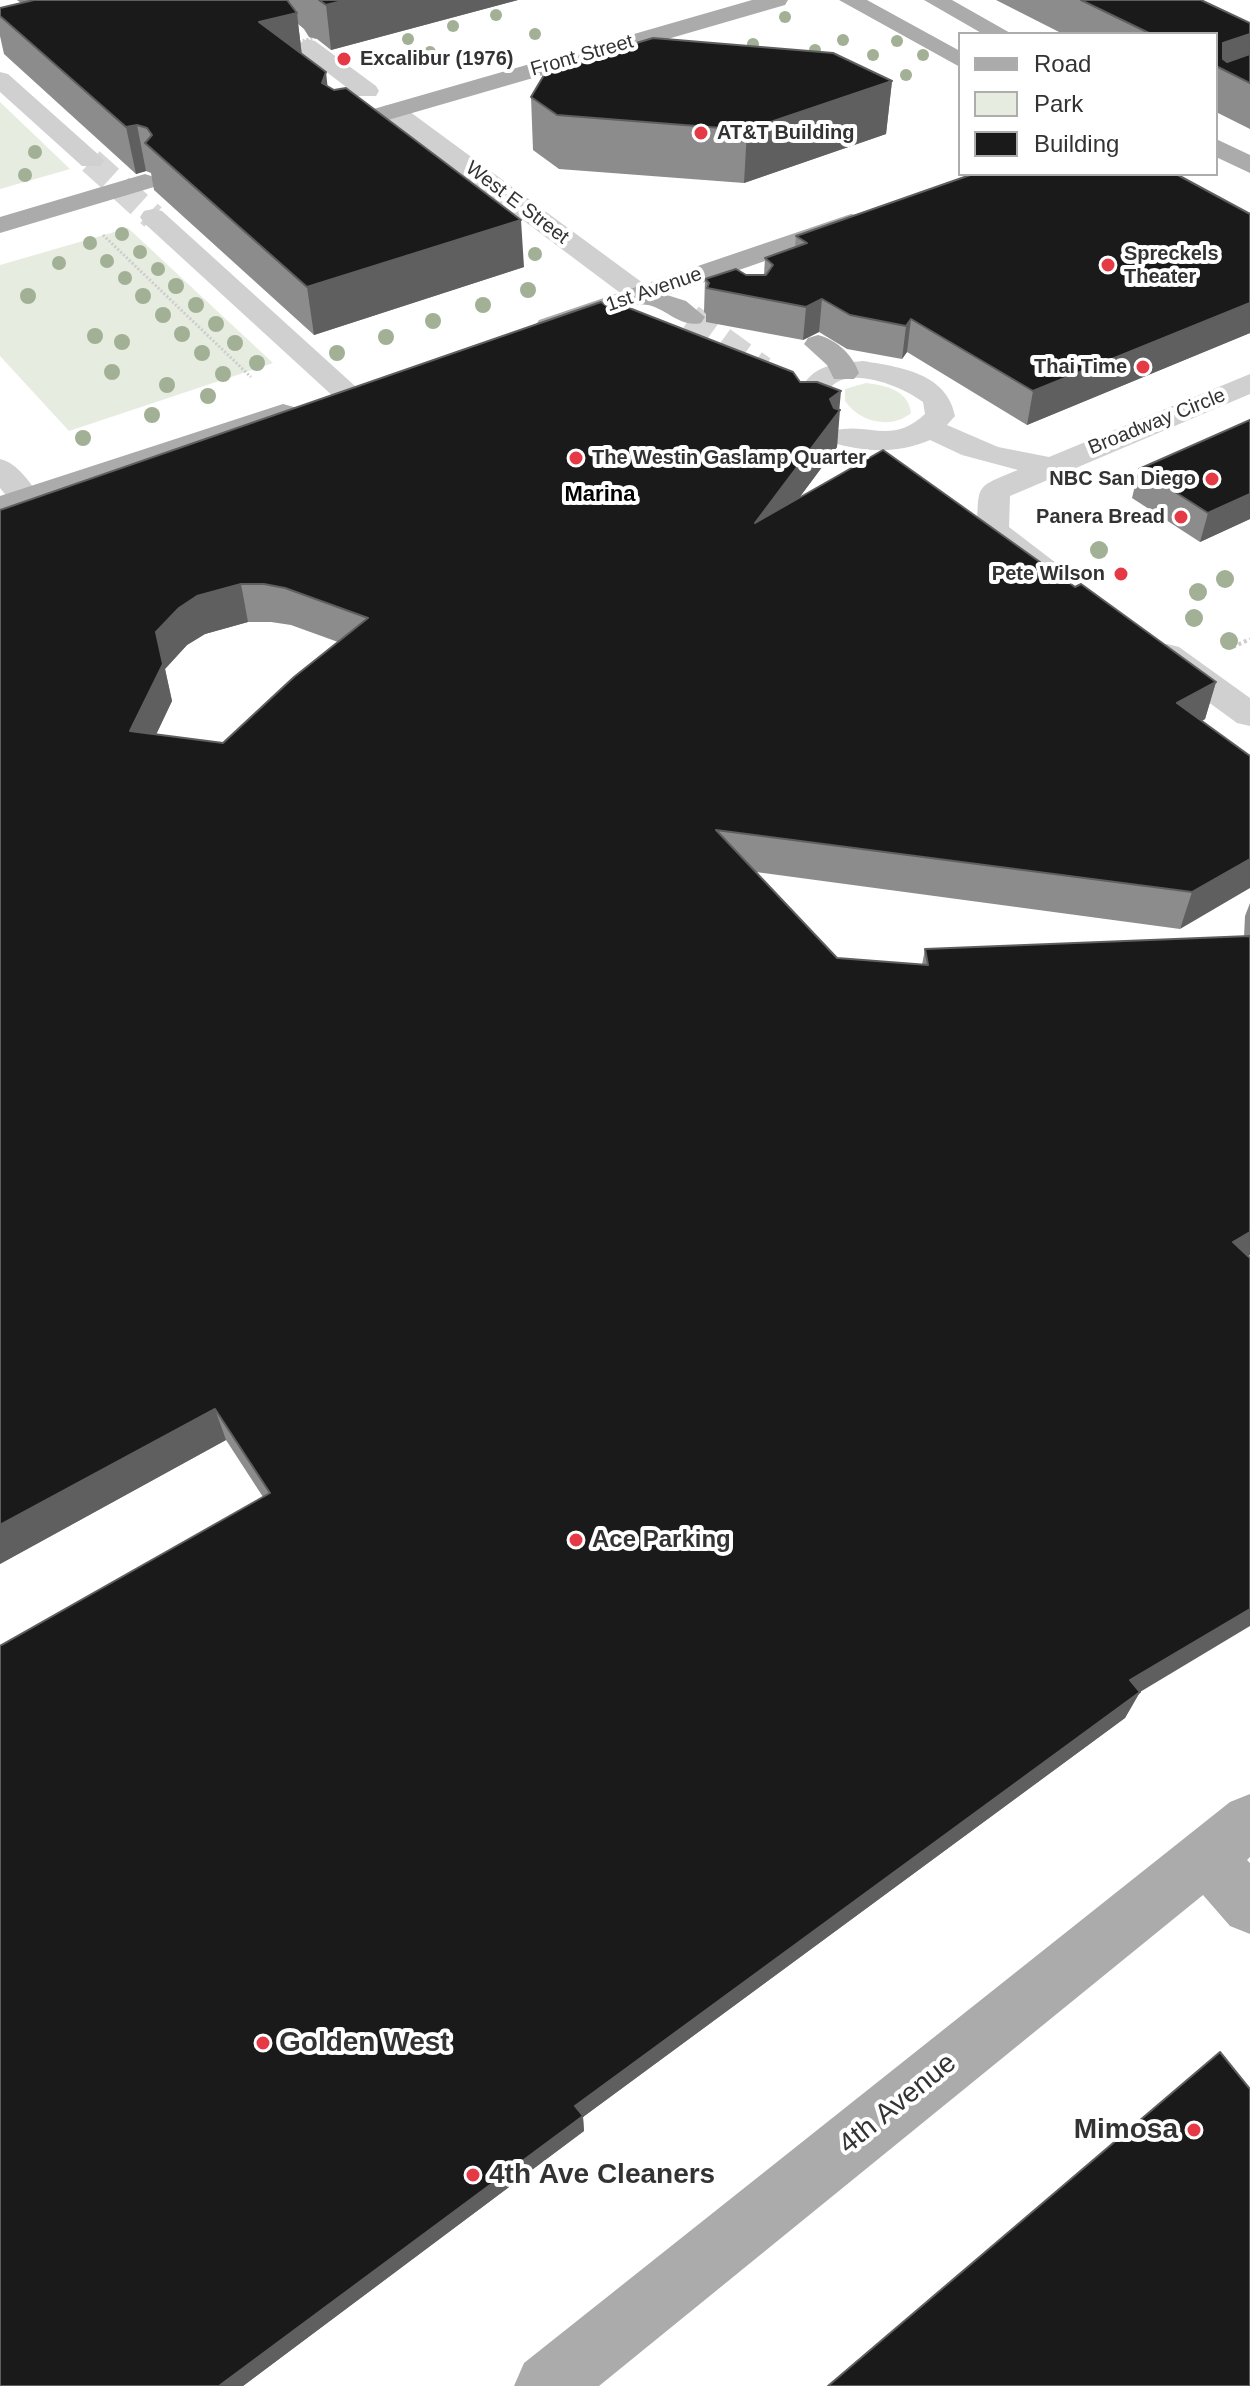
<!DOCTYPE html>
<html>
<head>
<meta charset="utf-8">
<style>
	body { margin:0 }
	#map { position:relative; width:1250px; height:2386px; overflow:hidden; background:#fff; font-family:Arial,sans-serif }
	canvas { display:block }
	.legend { position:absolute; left:958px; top:32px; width:260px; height:144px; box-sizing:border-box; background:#fff; border:2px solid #adadad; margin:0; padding:10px 14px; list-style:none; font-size:24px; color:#333 }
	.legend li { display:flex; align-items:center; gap:16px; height:40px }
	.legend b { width:40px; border:2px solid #adadad }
</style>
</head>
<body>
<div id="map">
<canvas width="1250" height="2386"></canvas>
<ul class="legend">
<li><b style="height:10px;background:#ababab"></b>Road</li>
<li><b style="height:22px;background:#e6ecdf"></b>Park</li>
<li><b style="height:22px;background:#1a1a1a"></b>Building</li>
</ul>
</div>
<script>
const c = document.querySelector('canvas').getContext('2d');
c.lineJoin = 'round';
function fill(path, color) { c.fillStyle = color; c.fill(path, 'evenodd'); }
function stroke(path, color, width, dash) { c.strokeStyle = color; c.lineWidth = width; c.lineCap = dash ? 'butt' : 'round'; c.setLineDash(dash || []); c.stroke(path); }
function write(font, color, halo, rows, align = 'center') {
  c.font = font + ' Arial,sans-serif'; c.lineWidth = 8; c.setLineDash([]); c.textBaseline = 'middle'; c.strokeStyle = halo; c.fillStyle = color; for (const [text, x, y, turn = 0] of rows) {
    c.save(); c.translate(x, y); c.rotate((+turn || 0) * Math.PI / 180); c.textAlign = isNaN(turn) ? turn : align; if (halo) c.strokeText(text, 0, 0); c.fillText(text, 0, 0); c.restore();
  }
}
const green = new Path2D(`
	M0 102 70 169 0 189Z
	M128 228 273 363 69 431 0 356V265Z
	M866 383C886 385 909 391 911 413 891 430 859 422 845 401V389Z`);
const minorTunnel = new Path2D(`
	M91 161 153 217
	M691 317 763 369`);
const pathFar1 = new Path2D(`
	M103 235 251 377`);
const path = new Path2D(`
	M1233 647 1250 639`);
const minor = new Path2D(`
	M307 39 315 41 376 86 379 91 376 96H358L299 51 295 46Z
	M0 72 8 74 100 156 104 161 100 166H82L0 92Z
	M393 104 402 106 651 289 655 295 651 301H631L384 116 381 111 384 106Z
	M153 209 162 211 355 386 360 392 355 398H335L144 223 140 217 144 211Z
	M863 361C900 367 947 373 955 416L947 425 998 447 1049 457 1250 374V394L1010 496 1009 527 1056 563 1052 570C1028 576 991 550 977 530 979 483 974 488 1018 470L962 455 930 440C898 454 866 452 833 443L829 437 833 431C870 421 890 446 925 414L923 402C904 387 845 362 828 391 823 399 824 408 819 415H797L793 409C806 367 822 365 863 361Z
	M0 459C18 463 30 483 41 498L36 505H14L0 488Z
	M1167 644 1179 647 1250 698V726L1237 723 1155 663 1150 655 1155 647Z`);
const major = new Path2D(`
	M752 0H788L785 5 350 131 341 133 329 126 332 121Z
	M839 0H867L960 51V67Z
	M924 0H952L1012 34H983Z
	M1216 139 1250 155V173L1216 157Z
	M145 174 154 177 158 182 154 187 0 233V217Z
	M851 214 860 216 864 222 860 228 667 295 686 301 705 317 701 323C677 329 661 301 638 305 608 309 578 327 549 335L539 332 535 326 539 320Z
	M818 335C837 340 852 354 859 373L854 379H834L827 365 804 344 808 338Z
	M283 404 294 407 298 413 294 419 0 515V496Z
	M1250 1794V1857L1247 1860 1250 1863V1934L1230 1926 1203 1895 599 2386H514L524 2363 1230 1802Z`);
const pathBridge = new Path2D(`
	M295 43 316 37`);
const trees = [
	[496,15,6],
	[785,17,6],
	[453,26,6],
	[535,34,6],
	[408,39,6],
	[843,40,6],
	[897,41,6],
	[753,44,6],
	[815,50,6],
	[430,52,6],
	[873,55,6],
	[923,55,6],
	[906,75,6],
	[35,152,7],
	[25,175,7],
	[122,234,7],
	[90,243,7],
	[140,252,7],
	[535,254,7],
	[107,261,7],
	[59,263,7],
	[158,269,7],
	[125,278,7],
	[176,286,8],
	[528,290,8],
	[28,296,8],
	[143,296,8],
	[196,305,8],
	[483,305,8],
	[163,315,8],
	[433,321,8],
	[216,324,8],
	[182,334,8],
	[95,336,8],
	[386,337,8],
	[122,342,8],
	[235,343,8],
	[202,353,8],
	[337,353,8],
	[257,363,8],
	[112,372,8],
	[223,374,8],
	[167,385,8],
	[208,396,8],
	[152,415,8],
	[83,438,8],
	[1126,478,8],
	[1099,550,9],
	[1225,579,9],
	[1198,592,9],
	[1194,618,9],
	[1229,641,9]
];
const wall = new Path2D(`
	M17 0H518L331 50 317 39 309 37 304 29 298 24 302 55 327 86 524 267 314 335 154 190 151 173 146 171 136 174 4 54 0 36V8L21 3Z
	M996 0H1201L1250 23V129L1216 112V34H1063Z
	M892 81 886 134 744 183 559 169 533 150 531 97Z
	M1250 214V333L1027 425 907 352 902 359 847 349 819 332 803 340 706 322V314L704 312 705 279 746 275H764L765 258 795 248 796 236Z
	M612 310 800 382 839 410 837 447 798 499 1075 587 1216 682 1205 719 1202 721 1250 756 1180 929 756 872 837 958 922 965 925 949 1244 937 1245 916 1250 903V1255L1248 1256 1140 1692 1125 1718 583 2117 584 2131 243 2386H0L263 1497 226 1440 0 1564V510ZM248 622H271L291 625 338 642 223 743 156 735 172 701 165 669 187 645 205 634Z
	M1250 420V519L1200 542 1132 498 1139 469Z`);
const shadedWall = new Path2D(`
	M346 0H518L331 50 326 5Z
	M297 13 302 57 259 22Z
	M1250 34V67H1218L1223 43Z
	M326 72 331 118 322 83Z
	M892 81 886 134 744 183 747 130Z
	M137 125 146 171 136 174 126 127Z
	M521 220 524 267 314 335 307 287Z
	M822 299 819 332 803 340 806 307Z
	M1250 303V333L1027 425 1033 391Z
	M911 319 907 352 902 359 906 326Z
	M841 391 839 413 840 410 837 447 753 560 755 523 830 399Z
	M1250 494V519L1200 542 1208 513Z
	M241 584 248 622 205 634 187 645 165 669 172 701 140 768 130 731 156 632 179 608 197 596Z
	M1216 682 1205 719 1166 740 1177 703Z
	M1250 859V888L1180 929 1192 892Z
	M1250 1232V1255L1218 1276 1233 1242Z
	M215 1409 226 1440 0 1564V1525Z
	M1250 1609V1626L1115 1707 1130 1680Z
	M1140 1692 1125 1718 583 2117 584 2131 243 2386H219L575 2106Z`);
const building = new Path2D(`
	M34 0H287L297 13 259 22 326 72 322 83 334 90 346 88 521 220 307 287 145 143 152 135 147 128 137 125 126 127 0 16V8Z
	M319 0H346L326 5Z
	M1081 0H1201L1250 23V34L1223 43V59L1227 62 1250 54V83L1216 66V34H1151Z
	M653 38 833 53 892 81 747 130 557 115 531 97 547 70Z
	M973 174H1176L1250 214V303L1033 391 911 319 906 326 850 315 822 299 806 307 707 288 709 283 705 279 736 269 746 275H766L773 265 765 258 807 243 796 236Z
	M601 302 612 310 624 306 793 372 800 382H817L841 391 830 399 834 408 840 410 755 523 883 450 1075 587 1081 584 1216 682 1177 703 1250 756V859L1192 892 716 830 837 958 928 965 925 949 1250 936V1232L1233 1242 1250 1258V1609L1130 1680 1140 1692 575 2106 583 2116 219 2386H0V1646L270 1493 215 1409 0 1525V510ZM241 584H264L285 588 368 618 294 677 223 743 130 731 163 664 156 632 179 608 197 596Z
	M1250 420V494L1208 513 1139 469Z
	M1220 2052 1250 2089V2386H828Z`);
const markers = [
	[344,59,8,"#e63946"],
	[701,133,8,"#e63946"],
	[1108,265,8,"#e63946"],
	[1143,367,8,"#e63946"],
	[576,458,8,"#e63946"],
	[1212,479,8,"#e63946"],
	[1181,517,8,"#e63946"],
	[1121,574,8,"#e63946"],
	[576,1540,8,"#e63946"],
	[263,2043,8,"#e63946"],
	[1194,2130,8,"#e63946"],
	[473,2175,8,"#e63946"]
];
const farStreetnames = [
	["Front Street",582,56,-16],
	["West E Street",517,203,37],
	["1st Avenue",654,290,-19],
	["Broadway Circle",1157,422,-22]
];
const farPoinames = [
	["Excalibur (1976)",360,59],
	["AT&T Building",717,133],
	["Spreckels",1124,254],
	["Theater",1124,277],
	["Thai Time",1127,367,"right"],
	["The Westin Gaslamp Quarter",592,458],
	["NBC San Diego",1196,479,"right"],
	["Panera Bread",1165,517,"right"],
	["Pete Wilson",1105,574,"right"]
];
const farNeighbourhoodnames = [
	["Marina",600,495]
];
const poiNames = [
	["Ace Parking",592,1540]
];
const nearPoinames = [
	["Golden West",279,2043],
	["Mimosa",1178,2130,"right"],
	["4th Ave Cleaners",489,2175]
];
const nearStreetnames = [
	["4th Avenue",898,2104,-39]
];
fill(green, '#e6ecdf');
stroke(minorTunnel, '#d6d6d6', 26, [26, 13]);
stroke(pathFar1, '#cdcdcd', 3, [2, 2]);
stroke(path, '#cdcdcd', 4, [3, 3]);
fill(minor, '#d0d0d0');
fill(major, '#ababab');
stroke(pathBridge, '#cdcdcd', 3, [2, 2]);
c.fillStyle = '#a2b095';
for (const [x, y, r] of trees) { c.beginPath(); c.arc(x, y, r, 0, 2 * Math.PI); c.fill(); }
fill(wall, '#8c8c8c');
fill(shadedWall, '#5f5f5f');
fill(building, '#1a1a1a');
stroke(building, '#5f5f5f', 2);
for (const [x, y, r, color] of markers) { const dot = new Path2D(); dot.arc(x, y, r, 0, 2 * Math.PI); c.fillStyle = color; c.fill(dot); stroke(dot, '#fff', 3); }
write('20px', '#333', '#fff', farStreetnames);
write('bold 20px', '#333', '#fff', farPoinames, 'left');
write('bold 22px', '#000', '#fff', farNeighbourhoodnames);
write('bold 24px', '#333', '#fff', poiNames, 'left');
write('bold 28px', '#333', '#fff', nearPoinames, 'left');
write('28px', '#333', '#fff', nearStreetnames);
</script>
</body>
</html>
